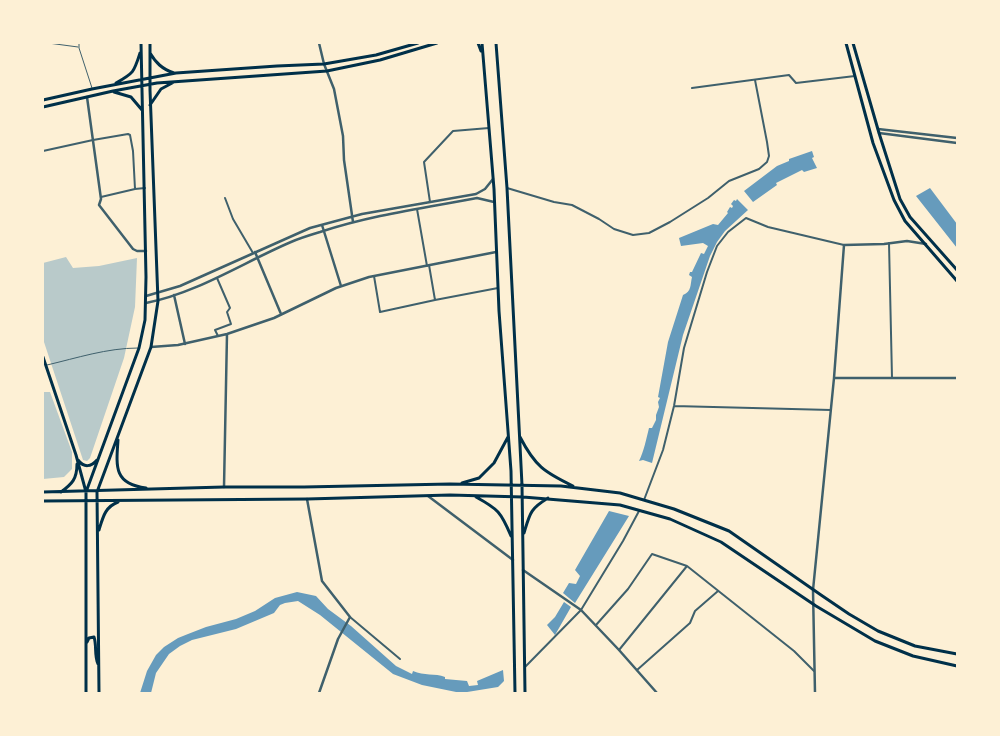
<!DOCTYPE html>
<html>
<head>
<meta charset="utf-8">
<style>
	body { margin:0 }
	#map { position:relative; width:1000px; height:736px; overflow:hidden; background:#fdf0d5; font-family:"Libre Baskerville",serif }
	canvas { display:block }
	.frame { position:absolute; inset:0; border:44px solid #fdf0d5; pointer-events:none }
</style>
</head>
<body>
<div id="map">
<canvas width="1000" height="736"></canvas>
<div class="frame"></div>
</div>
<script>
const c = document.querySelector('canvas').getContext('2d');
c.lineJoin = 'round';
function fill(path, color) { c.fillStyle = color; c.fill(path, 'evenodd'); }
function stroke(path, color, width, dash) { c.strokeStyle = color; c.lineWidth = width; c.lineCap = dash ? 'butt' : 'round'; c.setLineDash(dash || []); c.stroke(path); }
const green = new Path2D(`
	M66 257 73 268 99 266 137 258 135 307 124 358 90 458 87 461 83 460 43 339V263Z
	M43 392H50L72 452V469L64 477 43 479Z`);
const water = new Path2D(`
	M812 151 814 157 812 158 817 168 804 172 802 170 776 183 777 185 753 202 744 191 777 166 789 161V159Z
	M930 188 957 224V248L916 196Z
	M737 199 748 210 725 231 717 242 710 256 683 335 652 463 643 460 639 461C644 451 646 440 649 428H652L656 420V415L659 407 658 402 660 398 658 397 668 342 683 295C692 291 690 285 692 277L689 275 690 272H692L701 253 704 254 708 246 703 243 681 246 679 238 713 224 718 225 728 213 727 212 730 207 732 208 733 206 731 204 734 200 736 201Z
	M609 511 629 516 575 603 563 593 569 583 576 584 580 576 575 570Z
	M297 592 316 596 328 609 351 626 396 666 412 674 413 671C424 676 435 673 445 677V679L467 681 469 686 478 685 477 681 503 670 504 681 498 687 461 693 422 685 393 674 320 615 298 601 285 603 280 605 274 613 236 629 192 640 180 646 169 654 156 673 151 693H140L147 671 156 655 164 647 178 638 188 634 206 627 236 619 255 611 275 598Z
	M564 602 571 607 555 635 547 625 555 617Z`);
const service = new Path2D(`
	M48 43 78 47
	M79 43V48L92 88
	M47 365C77 358 107 348 138 348`);
const minor = new Path2D(`
	M692 88 789 75 796 83 855 76
	M43 151 93 140 128 134 130 135 133 151 135 189
	M507 188 554 202 572 205 599 219 614 229 633 235 649 233 670 222 708 198 729 181 759 169 767 162 769 156 767 142 755 80
	M101 197 135 189 145 188
	M225 198 233 219 253 253
	M430 202 424 162 453 131 489 128
	M417 209 427 266
	M889 243 892 378
	M429 265 435 300
	M374 276 380 312 435 300 498 288
	M217 278 230 308 227 312 231 324 215 330 218 336
	M674 406 831 410
	M644 500 663 450 674 406 684 348 707 272 717 246 728 232 746 218 768 227 844 245
	M350 617 400 659
	M596 625 628 589 652 554 687 566 794 651 814 671
	M619 650 687 566
	M525 667 581 610 623 541 639 511
	M637 670 690 623 695 611 718 591`);
const tertiary = new Path2D(`
	M319 43 324 64 334 89 343 136 344 160 353 222
	M87 97 101 199 99 205 133 249 137 251H146
	M878 129 957 138
	M879 133 957 143
	M322 225 341 286
	M255 252 281 314
	M174 295 185 344
	M146 296 180 286 310 228 362 214 476 194 485 189 493 179
	M146 303C197 293 244 262 291 242 300 238 310 235 320 232 371 215 424 208 477 198L494 202
	M151 347 178 345 227 334 274 318 336 288 369 277 496 252
	M834 378H957
	M224 487 227 334
	M428 496 513 560
	M307 499 322 581 350 617 338 639 319 693
	M523 570 581 610 619 650 657 693
	M815 693 813 590 834 378 844 245 884 244 907 241 926 244`);
const secondary = new Path2D(`
	M478 43 481 51
	M482 43 494 189 499 311 511 471 515 693
	M496 43 507 188 522 485 525 693
	M846 43 873 143 894 200 905 221 957 281
	M853 43 879 133 900 199 910 217 957 270
	M150 53C156 63 162 69 174 73
	M116 83C134 73 134 72 140 53
	M114 92 131 97 142 110
	M43 100 92 89 176 73 277 66 324 64 376 55 418 43
	M150 105 161 89 174 82
	M43 107 113 91 157 83 327 71 380 60 437 43
	M43 357 76 455 86 492V693
	M520 437C535 466 544 472 573 486
	M118 440C116 467 114 484 146 488
	M78 460C84 468 91 467 97 460
	M462 483 479 478 494 463 508 437
	M43 492 224 487H304L450 484 561 486 620 493 674 509 729 531 821 595 849 614 878 631 915 646 957 654
	M61 492C72 484 77 479 77 464
	M86 492 139 348 145 320 146 277 141 43
	M476 497C498 509 501 512 511 536
	M43 501 307 499 450 495 523 497 620 505 670 519 721 542 816 606 875 641 913 656 957 666
	M99 530C103 517 105 507 118 502
	M524 533C530 513 530 509 548 498
	M87 642 89 638 94 637C97 646 94 655 98 664
	M99 693 97 492 151 347 158 301 150 90V43`);
fill(green, '#b9caca');
fill(water, '#669bbc');
stroke(service, '#3f606c', 1);
stroke(minor, '#3f606c', 2);
stroke(tertiary, '#3f606c', 2.5);
stroke(secondary, '#003049', 3);
</script>
</body>
</html>
